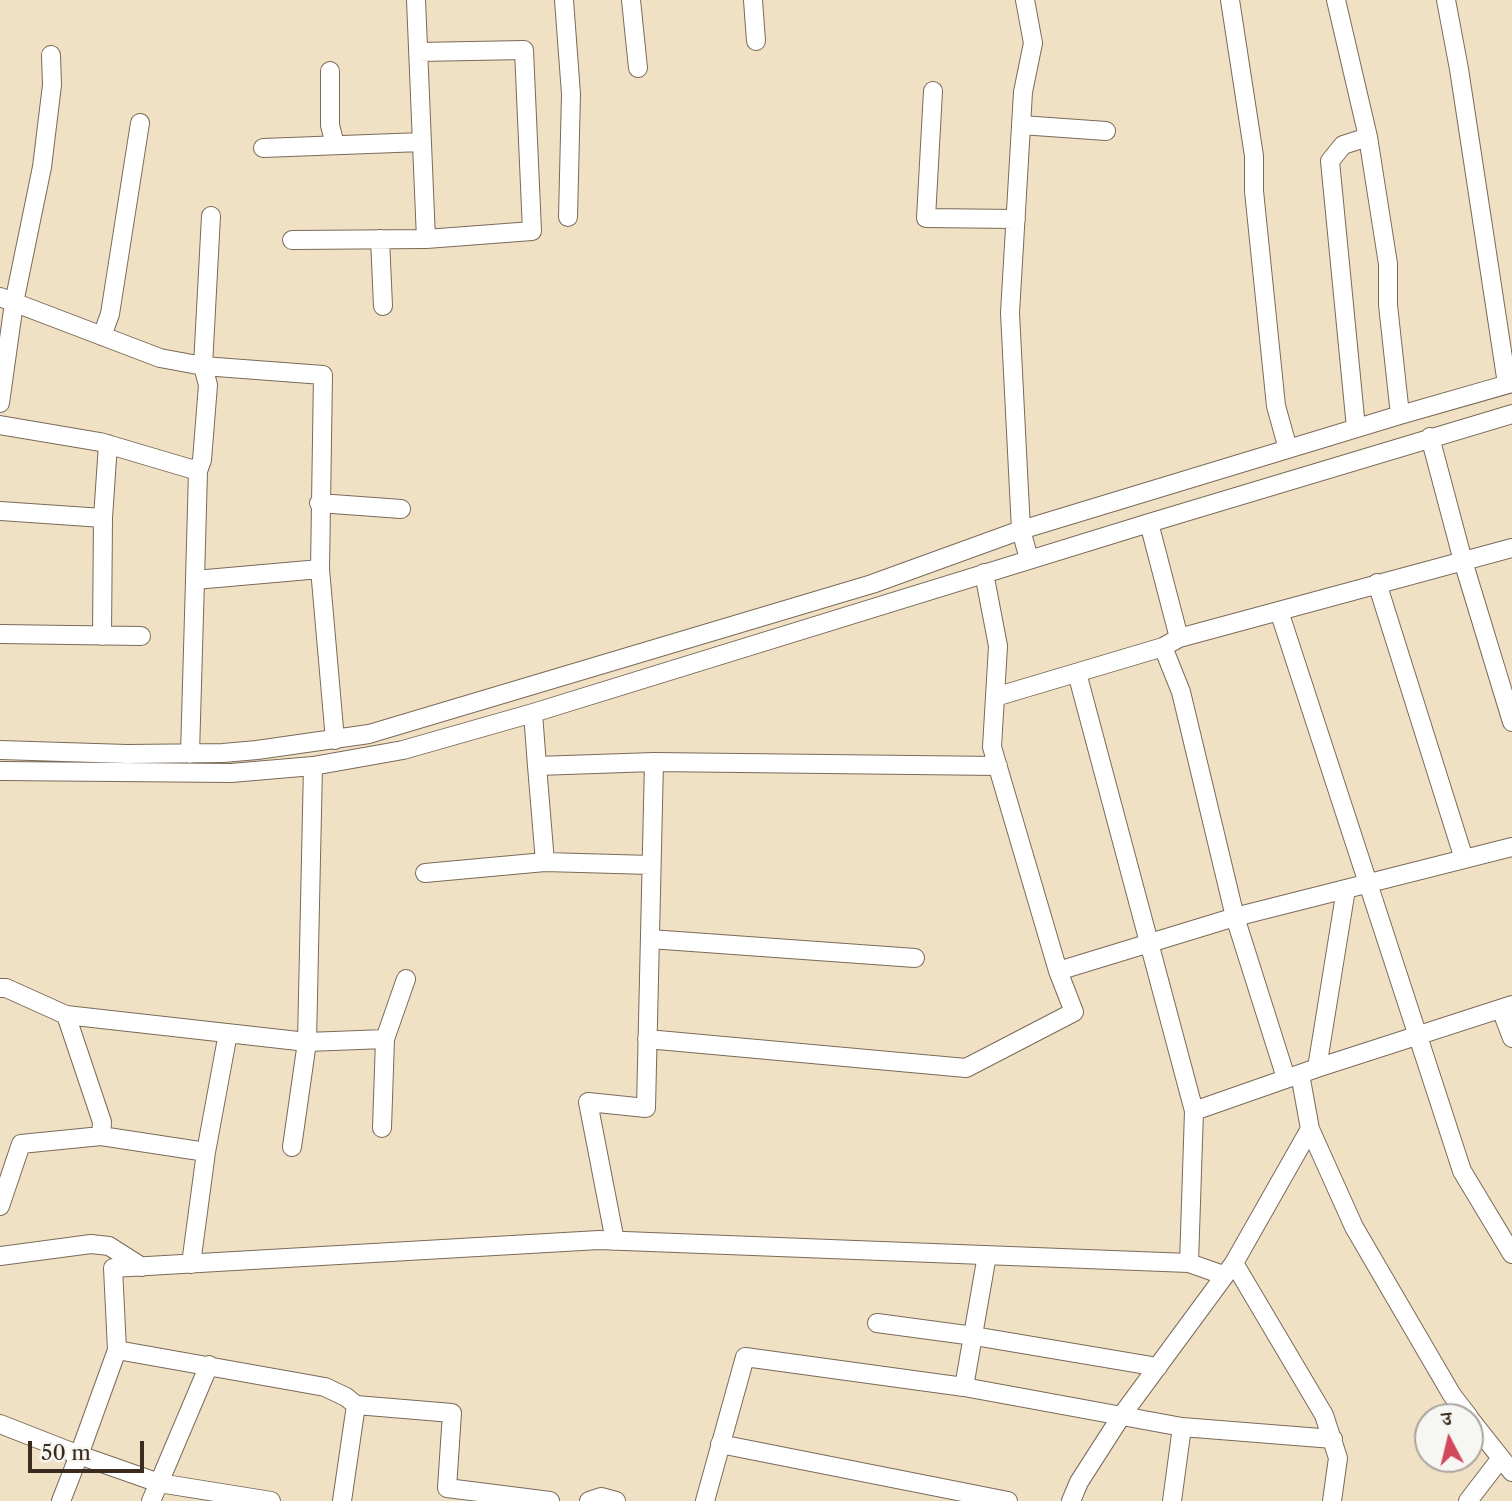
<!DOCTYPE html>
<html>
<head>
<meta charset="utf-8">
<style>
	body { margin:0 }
	#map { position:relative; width:1512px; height:1501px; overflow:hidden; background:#f0e1c5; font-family:"Libre Caslon Text","Noto Serif Devanagari",serif }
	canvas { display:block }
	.north { position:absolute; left:1414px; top:1403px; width:70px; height:70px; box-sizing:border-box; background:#f6f6f2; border:2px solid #aba49d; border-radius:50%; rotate:353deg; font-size:19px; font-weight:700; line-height:28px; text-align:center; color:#3b2a1e }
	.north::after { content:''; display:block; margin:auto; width:24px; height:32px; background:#d1495b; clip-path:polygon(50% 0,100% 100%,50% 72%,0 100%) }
	.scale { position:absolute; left:28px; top:1441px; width:116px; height:32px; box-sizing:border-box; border:4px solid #3b2a1e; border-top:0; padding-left:9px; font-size:21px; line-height:24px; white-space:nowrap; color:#3b2a1e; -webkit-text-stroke:5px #f6f6f2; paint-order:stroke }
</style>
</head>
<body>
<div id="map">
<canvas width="1512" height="1501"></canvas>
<div class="north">उ</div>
<div class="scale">50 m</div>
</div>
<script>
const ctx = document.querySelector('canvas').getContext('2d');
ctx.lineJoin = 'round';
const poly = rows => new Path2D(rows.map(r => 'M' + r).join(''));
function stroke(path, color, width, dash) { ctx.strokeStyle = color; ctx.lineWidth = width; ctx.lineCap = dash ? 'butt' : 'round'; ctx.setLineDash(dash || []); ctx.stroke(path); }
const minor = poly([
	[416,0,426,239],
	[564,0,571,94,568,217],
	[631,0,638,68],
	[753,0,756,41],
	[1025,0,1033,43,1023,92,1010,313,1021,530,1029,559],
	[1230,0,1254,156,1254,191,1276,406,1288,449],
	[1336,0,1368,137,1388,264,1388,305,1400,415],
	[1446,0,1459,69,1507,384],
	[330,71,330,125,335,145],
	[933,91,926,218,1016,219],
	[1021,125,1106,131],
	[263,148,422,142],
	[211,216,203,366,208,385,202,460,198,471,195,580,320,569],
	[380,239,383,306],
	[292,240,426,239,532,231,524,50,418,52],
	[0,297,160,358,203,366,323,375,320,569,335,740],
	[102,336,110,314,140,123],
	[0,403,14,303,42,167,52,85,51,55],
	[0,425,100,442,198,471],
	[1356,428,1330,161,1343,145,1368,137],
	[1430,437,1463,561,1512,722],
	[319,503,401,509],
	[0,511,103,518],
	[1149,523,1179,638,1163,647,1181,692,1235,917,1286,1078],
	[984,573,998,646,992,747,1058,971,1235,917,1512,847],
	[1377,583,1464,859],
	[1279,611,1462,1171,1512,1254],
	[0,634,141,636],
	[102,636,103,518,108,444],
	[1179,638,1512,548],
	[1077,673,1194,1111,1317,1068,1512,1005],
	[995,697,1163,647],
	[533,713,537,766,654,762,646,1108,588,1102,615,1241],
	[0,750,127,754,223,753,257,750,369,734,872,584,1021,530,1400,415,1512,383],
	[190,754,195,580],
	[654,762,998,766],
	[537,766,545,862],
	[0,771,231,773,313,766,403,750,533,713,1149,523,1512,414],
	[425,873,545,862,651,865],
	[650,939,915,958],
	[0,988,6,988,66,1015,307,1042,313,766],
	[1501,1009,1512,1038],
	[66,1015,102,1122,101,1136],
	[647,1039,966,1068,1074,1012,1058,971],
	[1317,1068,1346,889],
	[1194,1111,1189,1263,1223,1275],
	[382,1128,385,1039,406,979],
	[1310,1129,1354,1227,1452,1395,1469,1417],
	[292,1147,307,1042,385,1039],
	[0,1206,21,1144,101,1136,206,1152],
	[0,1256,91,1244,109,1246,142,1267],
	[1234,1263,1324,1415,1338,1458,1332,1501],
	[191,1264,206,1152,228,1033],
	[877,1323,974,1336,1158,1367],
	[117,1350,325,1387,346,1397,356,1405],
	[209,1365,159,1483,271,1501],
	[964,1387,987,1255],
	[1470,1419,1512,1472],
	[0,1424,79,1455,61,1501],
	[720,1444,1008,1501],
	[151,1501,159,1483,79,1455,117,1350,113,1268,599,1240,1189,1263],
	[342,1501,356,1405,452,1413,447,1488,550,1501],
	[589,1501,601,1497,616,1501],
	[705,1501,745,1357,964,1387,1182,1427,1333,1439],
	[1071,1501,1079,1482,1122,1415,1234,1263,1310,1129,1300,1074],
	[1172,1501,1182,1427],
	[1468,1501,1501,1458]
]);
stroke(minor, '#7a6a58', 20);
stroke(minor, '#fff', 18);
</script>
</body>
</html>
